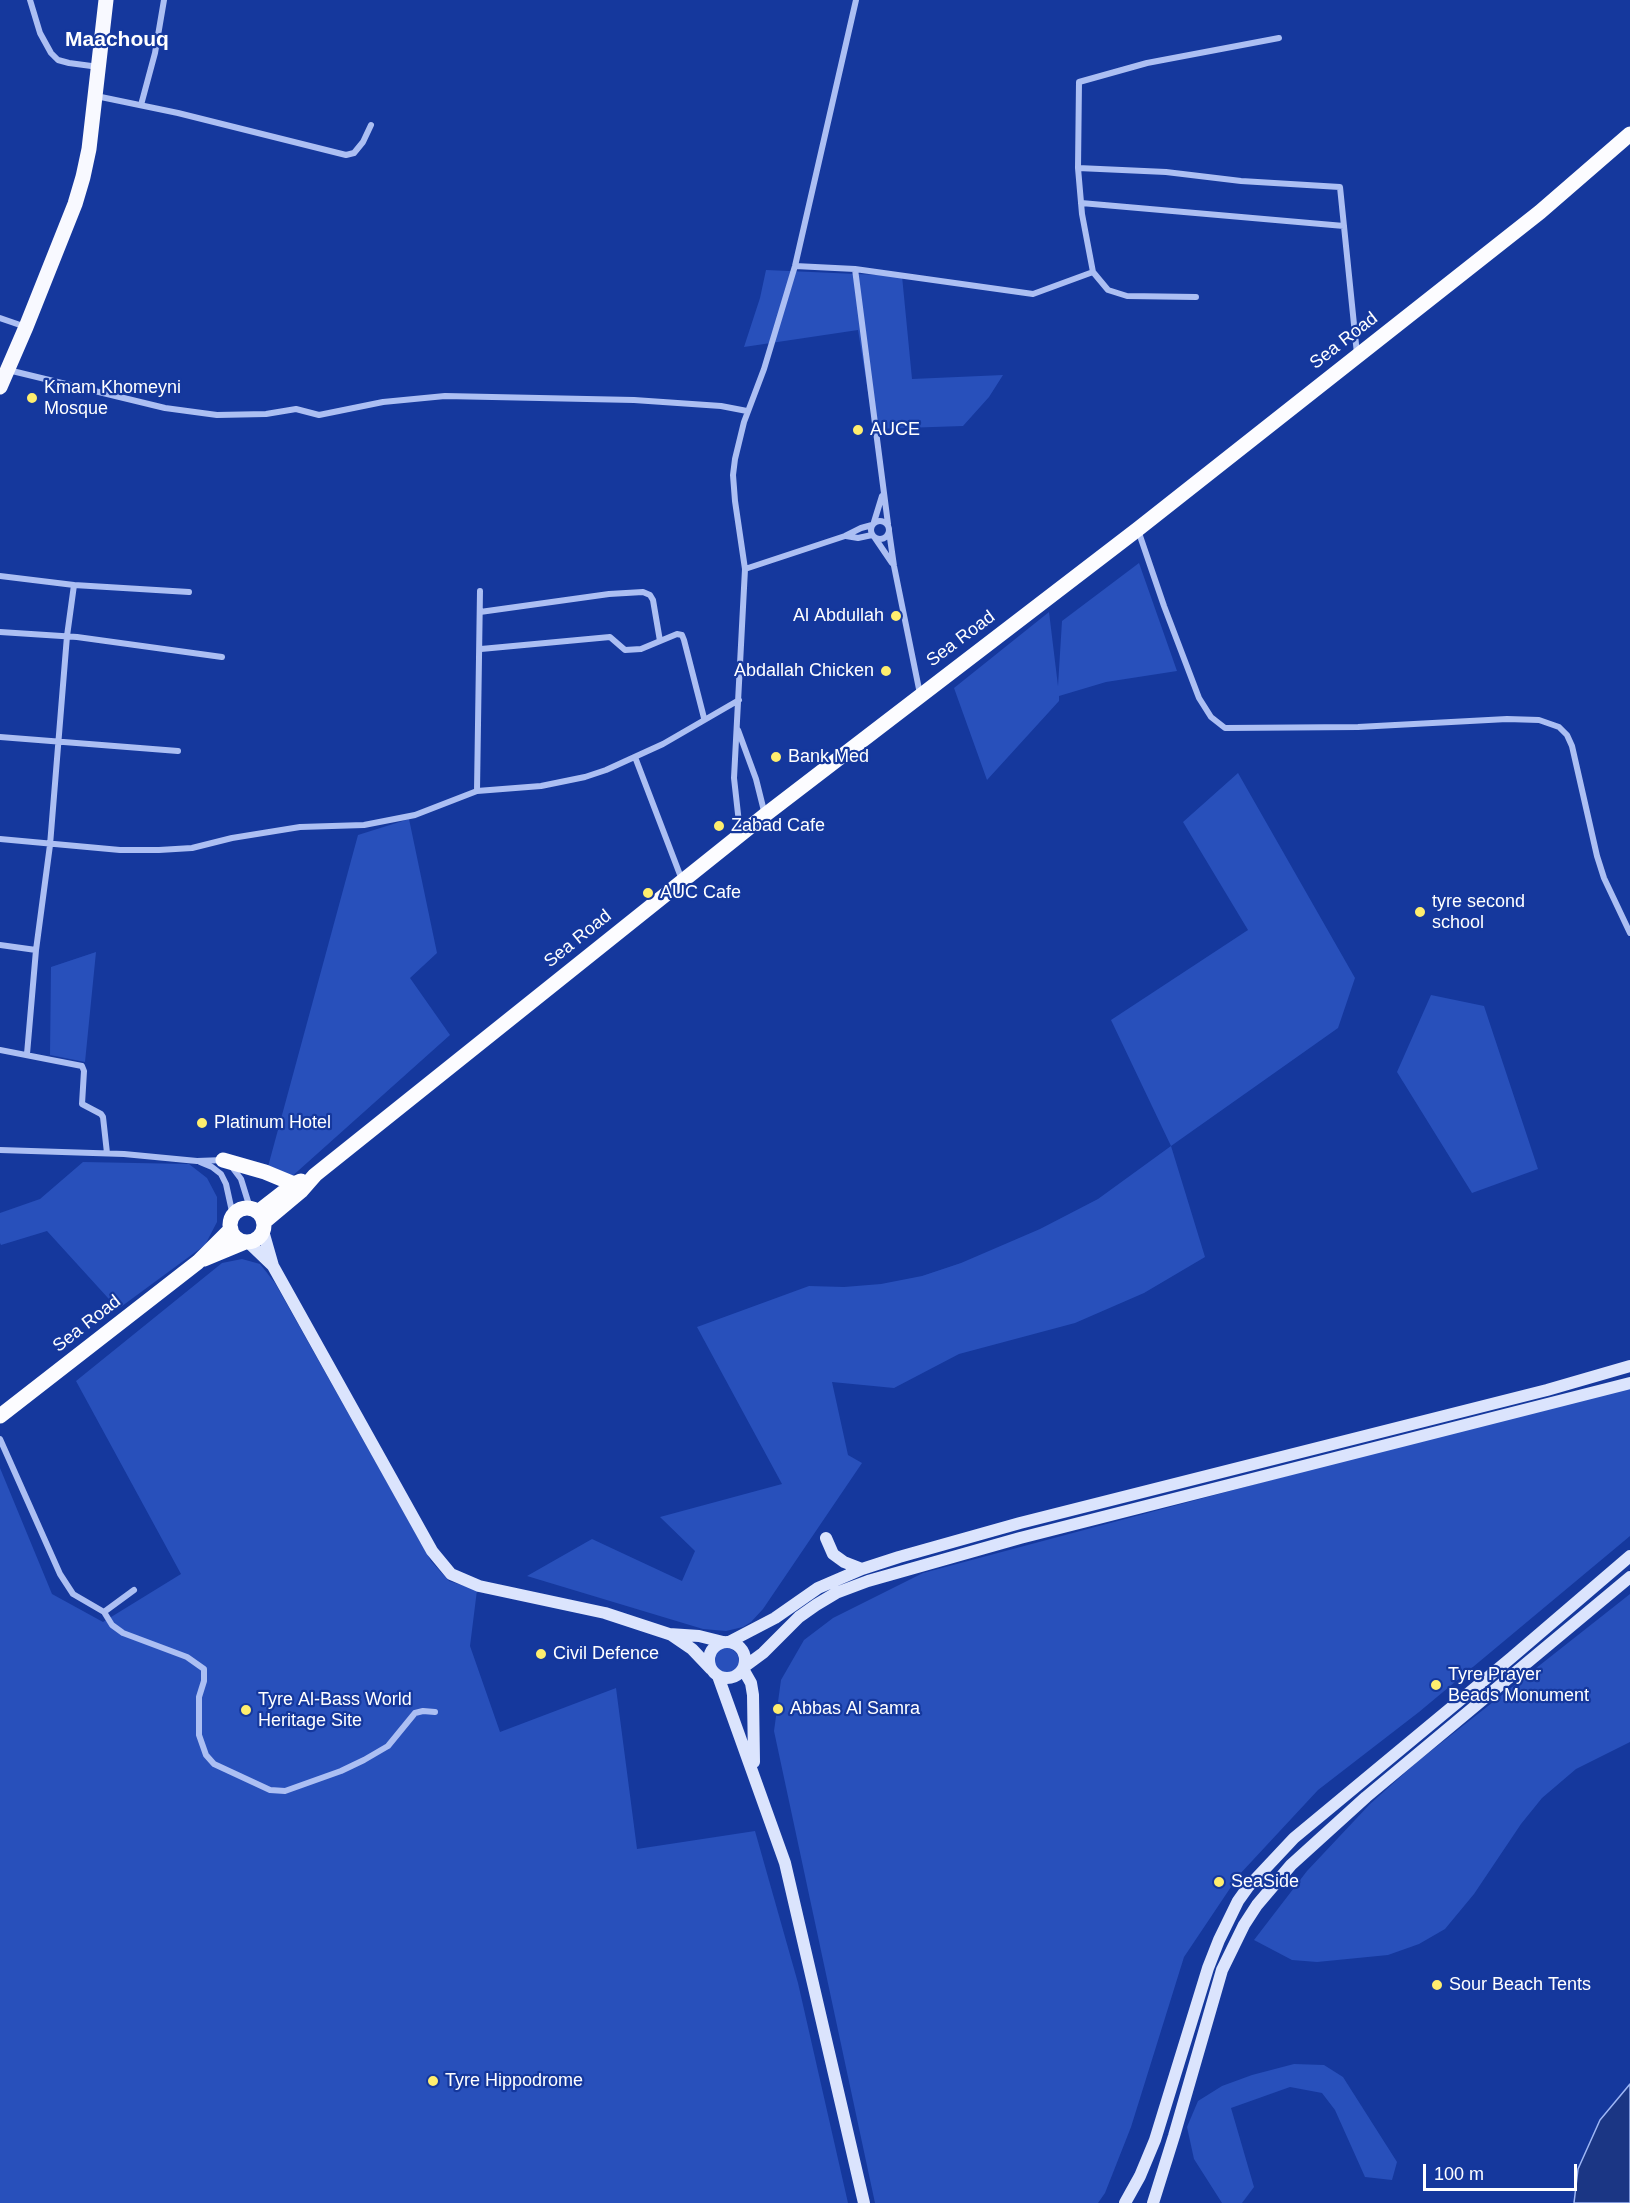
<!DOCTYPE html>
<html>
<head>
<meta charset="utf-8">
<style>
	body { margin:0 }
	#map { position:relative; width:1630px; height:2203px; overflow:hidden; background:#15389d; font-family:Arial,sans-serif }
	canvas { display:block }
	.scale { position:absolute; left:1423px; top:2164px; width:154px; height:27px; box-sizing:border-box; border:3px solid #fff; border-top:0; padding-left:8px; font-size:18px; line-height:21px; white-space:nowrap; color:#fff; -webkit-text-stroke:4px #15389d; paint-order:stroke }
</style>
</head>
<body>
<div id="map">
<canvas width="1630" height="2203"></canvas>
<div class="scale">100 m</div>
</div>
<script>
const ctx = document.querySelector('canvas').getContext('2d');
ctx.lineJoin = 'round';
function paint(path, color) { ctx.fillStyle = color; ctx.fill(path, 'evenodd'); }
const poly = rows => new Path2D(rows.map(r => 'M' + r).join(''));
function stroke(path, color, width, dash) { ctx.strokeStyle = color; ctx.lineWidth = width; ctx.lineCap = dash ? 'butt' : 'round'; ctx.setLineDash(dash || []); ctx.stroke(path); }
function write(font, color, halo, rows, align = 'center') {
  ctx.font = font + ' Arial,sans-serif'; ctx.lineWidth = 4.5; ctx.setLineDash([]); ctx.textBaseline = 'middle'; ctx.strokeStyle = halo; ctx.fillStyle = color; for (const [text, x, y, turn = 0] of rows) {
    ctx.save(); ctx.translate(x, y); ctx.rotate((+turn || 0) * Math.PI / 180); ctx.textAlign = isNaN(turn) ? turn : align; if (halo) ctx.strokeText(text, 0, 0); ctx.fillText(text, 0, 0); ctx.restore();
  }
}
const green = poly([
	[766,270,902,276,912,379,1003,375,989,397,963,426,874,429,858,330,744,347,760,298],
	[1139,563,1177,671,1106,682,1059,696,1059,701,987,780,954,688,1049,612,1058,686,1062,621],
	[1238,773,1355,978,1338,1028,1171,1146,1205,1257,1144,1293,1075,1323,959,1354,894,1388,832,1382,848,1455,862,1463,763,1609,751,1622,743,1627,726,1631,703,1629,527,1576,592,1539,682,1581,695,1551,660,1517,782,1484,697,1327,809,1286,844,1287,881,1284,922,1276,961,1263,1040,1229,1098,1199,1171,1146,1111,1020,1248,930,1183,822],
	[409,819,437,953,410,978,450,1035,289,1179,266,1174,358,835],
	[96,952,85,1062,50,1055,51,967],
	[1431,995,1484,1006,1538,1169,1472,1193,1397,1072],
	[83,1162,189,1164,207,1178,217,1197,217,1222,205,1245,118,1309,47,1231,1,1245,0,1243,0,1213,40,1199],
	[242,1259,260,1264,275,1283,431,1561,449,1581,477,1590,470,1646,500,1732,616,1688,637,1849,755,1831,798,1983,848,2203,0,2203,0,1468,52,1594,103,1622,181,1574,76,1381,222,1263],
	[1630,1387,1630,1536,1419,1712,1318,1790,1239,1875,1184,1957,1131,2127,1105,2193,1098,2203,875,2203,774,1731,781,1680,804,1640,833,1618,923,1573,1432,1437],
	[1630,1594,1630,1742,1576,1769,1542,1798,1521,1824,1474,1894,1445,1929,1419,1944,1388,1955,1317,1962,1292,1960,1254,1940,1307,1871,1370,1804,1417,1762],
	'713 1661a13 13 0 1 1 26 0a13 13 0 1 1-26 0Z',
	[1294,2064,1324,2065,1343,2077,1397,2162,1392,2180,1365,2177,1335,2110,1322,2093,1290,2087,1231,2108,1254,2187,1242,2203,1222,2203,1194,2159,1187,2127,1198,2101,1222,2086,1252,2075]
]);
const water = poly([
	[1630,2084,1630,2203,1574,2203,1578,2169,1600,2120,1630,2084]
]);
const minor = poly([
	[30,0,40,33,51,53,58,60,69,63,99,67],
	[96,96,178,113,346,155,354,153,363,142,371,125],
	[141,105,155,53,164,0],
	[1078,168,1166,172,1241,181,1340,187,1357,354],
	[1081,203,1344,226],
	[795,266,855,269,1033,294,1093,272],
	[855,269,888,524],
	[1196,297,1127,296,1108,290,1093,272,1082,214,1078,168,1079,82,1147,63,1279,38],
	[0,318,26,327],
	[8,370,165,408,217,415,266,414,296,409,319,415,383,402,445,396,634,400,721,406,747,411],
	'871 530a9 9 0 1 1 18 0a9 9 0 1 1-18 0Z',
	[874,522,882,496],
	[1138,530,1164,606,1199,698,1211,717,1225,728,1358,727,1507,719,1539,720,1559,727,1567,735,1572,746,1597,856,1604,878,1630,933],
	[889,531,894,566,920,694],
	[846,536,858,538,872,535],
	[875,538,892,563],
	[745,569,845,536,861,528,872,525],
	[0,576,74,585,67,636,50,845,36,950,27,1054],
	[74,585,189,592],
	[480,612,609,594,643,592,650,595,653,600,660,641],
	[0,632,77,637,222,657],
	[481,649,610,637,625,650,641,649,677,634,682,635,684,640,704,718],
	[738,730,756,779,765,815],
	[0,737,178,751],
	[635,757,682,880],
	[477,791,480,591],
	[740,832,734,778,745,569,735,501,733,475,735,459,744,422,764,369,795,266,856,0],
	[0,839,120,850,159,850,192,848,232,838,300,827,364,825,415,815,477,791,541,786,585,777,606,770,663,744,739,700],
	[0,945,36,950],
	[0,1050,82,1066,84,1071,82,1104,101,1114,103,1117,107,1153],
	[0,1150,124,1154,197,1161,224,1160],
	[200,1162,212,1167,221,1174,226,1184,233,1216],
	[232,1167,241,1179,250,1208],
	[0,1439,60,1574,73,1594,104,1612,112,1625,123,1633,187,1657,204,1669,204,1681,199,1697,199,1735,206,1755,214,1764,270,1790,285,1791,341,1771,364,1760,388,1746,415,1713,423,1711,435,1712],
	[104,1612,134,1590]
]);
const secondary = poly([
	[263,1231,273,1266,432,1551,451,1574,479,1586,605,1613,669,1634,699,1636,723,1642],
	[248,1242,273,1266],
	[826,1538,833,1554,844,1562,862,1569],
	[670,1634,692,1649,711,1669],
	'709 1660a18 18 0 1 1 36 0a18 18 0 1 1-36 0Z',
	[729,1642,775,1618,818,1588,862,1569,899,1557,1020,1523,1547,1390,1630,1366],
	[744,1667,763,1653,799,1617,816,1605,836,1593,868,1581,1020,1538,1630,1383],
	[743,1669,751,1683,753,1695,754,1762],
	[718,1676,785,1863,864,2203],
	[1125,2203,1140,2176,1155,2140,1208,1968,1219,1940,1238,1901,1248,1887,1294,1838,1511,1658,1630,1556],
	[1153,2203,1174,2136,1222,1970,1244,1925,1257,1905,1291,1865,1366,1797,1630,1577]
]);
const primary = poly([
	[0,387,26,327,75,204,83,177,89,149,106,0]
]);
const trunk = poly([
	[223,1160,265,1172,294,1184],
	'230 1225a17 17 0 1 1 34 0a17 17 0 1 1-34 0Z',
	[258,1212,294,1184,301,1181],
	[264,1222,301,1191,315,1175,765,815,1138,529,1540,212,1630,134],
	[204,1259,245,1242],
	[0,1416,198,1262,231,1229]
]);
const markers = [
	[32,398,6,"#ffee6e"],
	[858,430,6,"#ffee6e"],
	[896,616,6,"#ffee6e"],
	[886,671,6,"#ffee6e"],
	[776,757,6,"#ffee6e"],
	[719,826,6,"#ffee6e"],
	[648,893,6,"#ffee6e"],
	[1420,912,6,"#ffee6e"],
	[202,1123,6,"#ffee6e"],
	[541,1654,6,"#ffee6e"],
	[1436,1685,6,"#ffee6e"],
	[778,1709,6,"#ffee6e"],
	[246,1710,6,"#ffee6e"],
	[1219,1882,6,"#ffee6e"],
	[1437,1985,6,"#ffee6e"],
	[433,2081,6,"#ffee6e"]
];
const streetNames = [
	["Sea Road",1344,341,-38],
	["Sea Road",961,639,-37],
	["Sea Road",578,939,-39],
	["Sea Road",87,1324,-38]
];
const poiNames = [
	["Kmam Khomeyni",44,388],
	["Mosque",44,409],
	["AUCE",870,430],
	["Al Abdullah",884,616,"right"],
	["Abdallah Chicken",874,671,"right"],
	["Bank Med",788,757],
	["Zabad Cafe",731,826],
	["AUC Cafe",660,893],
	["tyre second",1432,902],
	["school",1432,923],
	["Platinum Hotel",214,1123],
	["Civil Defence",553,1654],
	["Tyre Prayer",1448,1675],
	["Beads Monument",1448,1696],
	["Tyre Al-Bass World",258,1700],
	["Heritage Site",258,1721],
	["Abbas Al Samra",790,1709],
	["SeaSide",1231,1882],
	["Sour Beach Tents",1449,1985],
	["Tyre Hippodrome",445,2081]
];
const quarterNames = [
	["Maachouq",117,40]
];
paint(green, '#2850bb');
paint(water, '#1b3684');
stroke(water, '#9eb7f6', 1.5);
stroke(minor, '#acbff3', 6);
stroke(secondary, '#dbe4fd', 12);
stroke(primary, '#f8f9ff', 15);
stroke(trunk, '#fcfcff', 15);
for (const [x, y, r, color] of markers) { const dot = new Path2D(); dot.arc(x, y, r, 0, 2 * Math.PI); ctx.fillStyle = color; ctx.fill(dot); stroke(dot, '#15389d', 2); }
write('18px', '#fff', '#15389d', streetNames);
write('18px', '#fff', '#15389d', poiNames, 'left');
write('bold 21px', '#fff', '#15389d', quarterNames);
</script>
</body>
</html>
